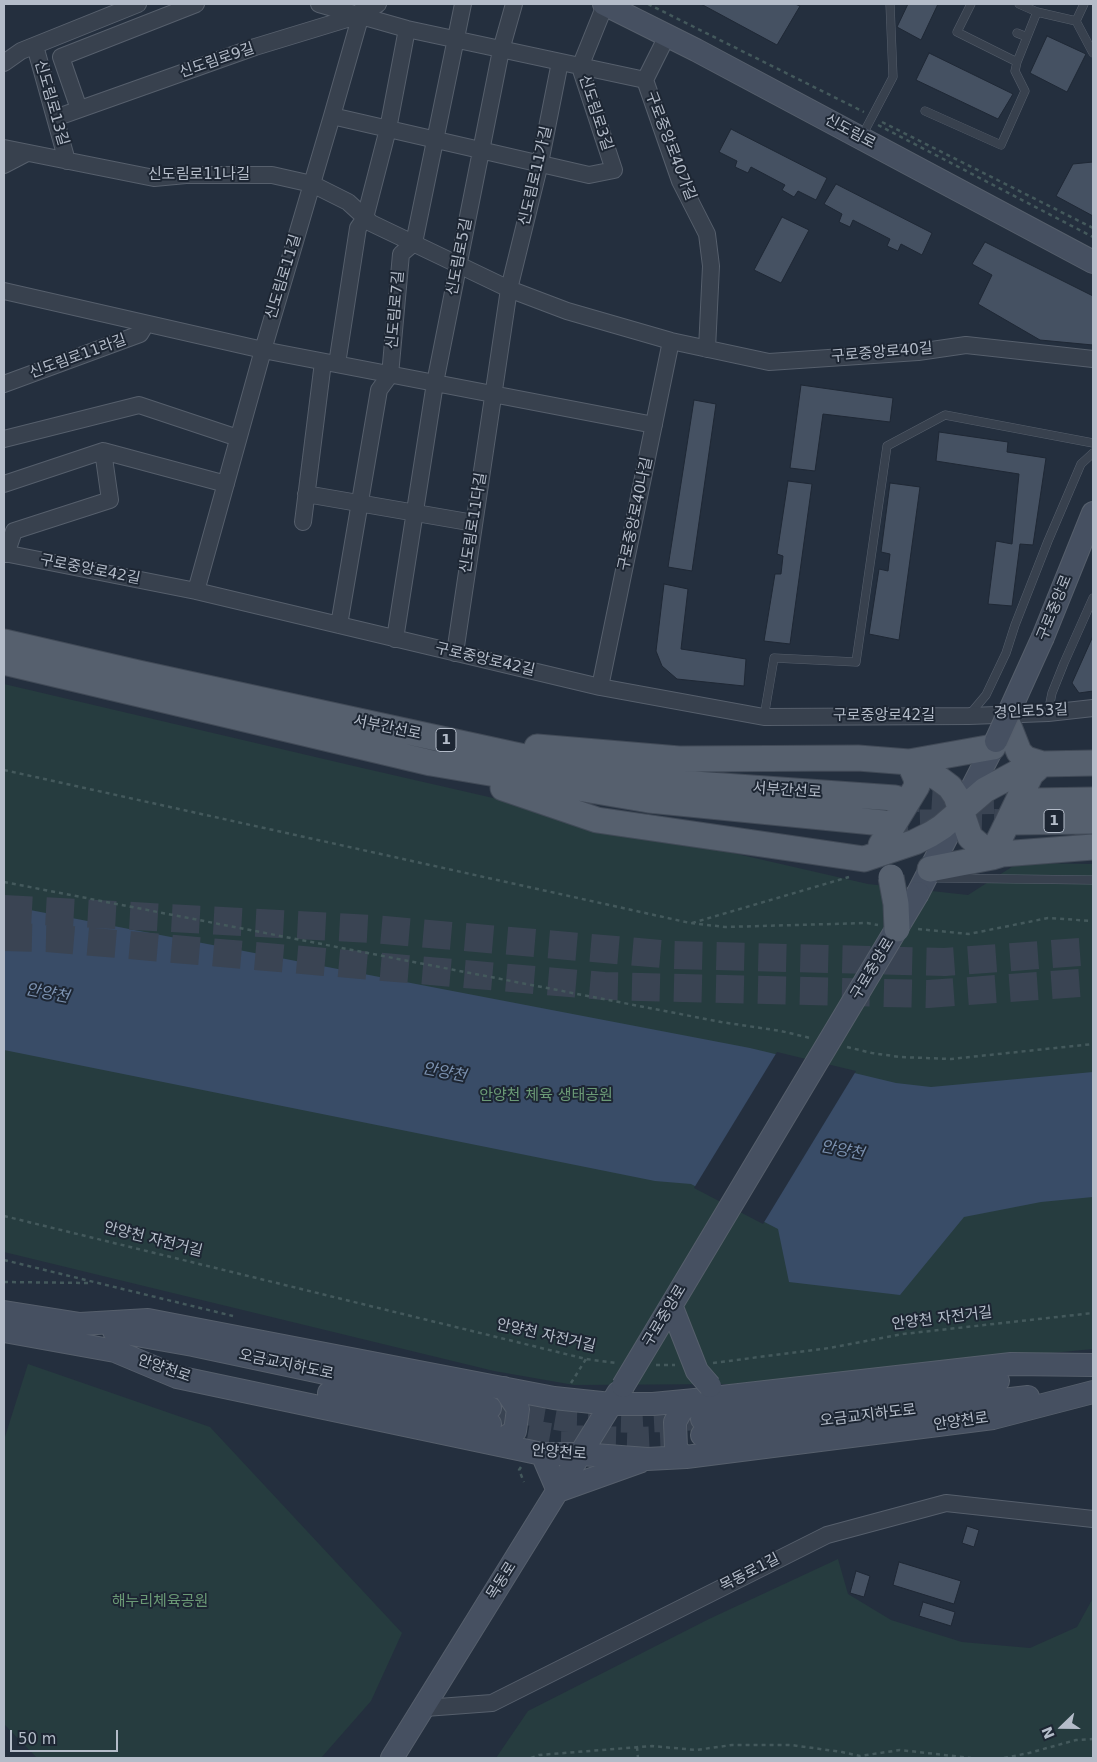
<!DOCTYPE html>
<html>
<head>
<meta charset="utf-8">
<style>
	body { margin:0 }
	#map { position:relative; width:1097px; height:1762px; overflow:hidden; background:#242f3e; font-family:"DejaVu Sans",sans-serif }
	canvas { display:block }
	.frame { position:absolute; inset:0; border:5px solid #b4bcc9; pointer-events:none }
	.north { position:absolute; left:1037px; top:1702px; width:50px; height:50px; -webkit-text-stroke:4px #1d2633; paint-order:stroke; rotate:248deg; font-size:14px; font-weight:700; line-height:20px; text-align:center; color:#b4bcc9 }
	.north::after { content:''; display:block; margin:auto; width:18px; height:22px; background:#b4bcc9; clip-path:polygon(50% 0,100% 100%,50% 72%,0 100%) }
	.scale { position:absolute; left:10px; top:1730px; width:108px; height:22px; box-sizing:border-box; border:2px solid #b4bcc9; border-top:0; padding-left:6px; font-size:15px; line-height:18px; white-space:nowrap; color:#b4bcc9; -webkit-text-stroke:4px #1d2633; paint-order:stroke }
</style>
</head>
<body>
<div id="map">
<canvas width="1097" height="1762"></canvas>
<div class="frame"></div>
<div class="north">N</div>
<div class="scale">50 m</div>
</div>
<script>
const ctx = document.querySelector('canvas').getContext('2d');
ctx.lineJoin = 'round';
function paint(path, color) { ctx.fillStyle = color; ctx.fill(path, 'evenodd'); }
const poly = rows => new Path2D(rows.map(r => 'M' + r).join(''));
function stroke(path, color, width, dash) { ctx.strokeStyle = color; ctx.lineWidth = width; ctx.lineCap = dash ? 'butt' : 'round'; ctx.setLineDash(dash || []); ctx.stroke(path); }
function write(font, color, halo, rows, align = 'center') {
  ctx.font = font + ' "DejaVu Sans","Noto Sans KR",sans-serif'; ctx.lineWidth = 4; ctx.setLineDash([]); ctx.textBaseline = 'middle'; ctx.strokeStyle = halo; ctx.fillStyle = color; for (const [text, x, y, turn = 0] of rows) {
    ctx.save(); ctx.translate(x, y); ctx.rotate((+turn || 0) * Math.PI / 180); ctx.textAlign = isNaN(turn) ? turn : align; if (halo) ctx.strokeText(text, 0, 0); ctx.fillText(text, 0, 0); ctx.restore();
  }
}
const green = poly([
	[4,684,358,767,868,884,968,895,1018,863,1093,864,1093,1349,732,1384,574,1385,494,1371,4,1252],
	[28,1364,210,1427,402,1633,371,1701,321,1758,37,1758,4,1724,4,1440],
	[838,1559,848,1594,891,1620,962,1642,1030,1648,1077,1627,1093,1598,1093,1758,496,1758,528,1711,709,1619]
]);
const water = poly([
	[4,905,750,1048,896,1083,931,1087,1093,1072,1093,1197,1041,1202,964,1217,900,1295,789,1282,778,1229,691,1184,655,1181,4,1050]
]);
const pier = poly([
	[777,1052,856,1071,763,1224,694,1188]
]);
const building = poly([
	[701,4,795,4,800,6,777,45,701,4],
	[908,4,938,4,921,40,897,27,908,4],
	[1047,36,1086,54,1067,92,1030,73,1047,36],
	[929,53,1013,94,998,119,916,80,929,53],
	[731,129,827,178,816,200,798,191,794,197,782,190,785,185,751,167,748,173,735,167,737,161,719,152,731,129],
	[1093,162,1093,216,1056,196,1073,164,1093,162],
	[836,184,932,233,922,255,901,244,898,251,887,246,890,239,853,220,850,227,839,222,842,214,824,204,836,184],
	[782,217,809,230,781,283,754,270,782,217],
	[985,242,1093,296,1093,345,1040,340,978,304,992,275,972,264,985,242],
	[801,385,893,398,890,422,823,414,815,471,790,468,801,385],
	[694,400,716,404,692,571,668,567,694,400],
	[939,432,1008,442,1007,452,1046,458,1033,545,1020,544,1012,606,988,604,996,541,1012,544,1019,474,936,461,939,432],
	[788,481,812,484,790,644,764,641,775,574,781,574,783,556,777,554,788,481],
	[890,483,920,487,899,640,869,634,879,569,888,571,890,554,881,552,890,483],
	[664,584,688,589,681,649,746,659,744,686,677,679,662,666,656,651,664,584],
	[1093,636,1093,691,1079,693,1072,683,1093,636],
	[967,1526,979,1530,974,1547,962,1543,967,1526],
	[899,1562,961,1581,954,1604,893,1585,899,1562],
	[856,1571,870,1576,864,1597,850,1593,856,1571],
	[923,1602,955,1612,951,1626,919,1616,923,1602]
]);
const secondaryTunnel = poly([
	[490,1408,561,1420,640,1422,702,1419],
	[496,1425,561,1436,639,1438,702,1435]
]);
const primaryTunnel = poly([
	[895,798,962,802,1032,801],
	[883,823,962,821,1014,822]
]);
const highwayTunnel = poly([
	[4,909,372,929,673,955,945,962,1093,951],
	[4,937,47,938,604,986,928,994,1093,982]
]);
const path = poly([
	[648,4,864,112],
	[882,122,1093,228],
	[878,125,1093,237],
	[4,770,690,923,725,927,867,923,878,925],
	[4,882,721,1022,781,1031,810,1038],
	[692,923,849,877],
	[918,929,969,934,1048,918,1093,921],
	[847,1047,872,1053,900,1057,951,1059,1093,1044],
	[4,1216,586,1359,616,1363],
	[4,1260,233,1316],
	[4,1282,88,1283],
	[713,1363,829,1348,903,1334,1093,1313],
	[656,1365,675,1365],
	[571,1383,586,1359],
	[521,1467,519,1470,524,1482],
	[637,1747,638,1758],
	[531,1758,539,1755,652,1746,696,1750,732,1745,791,1745,842,1752,860,1756,900,1750,971,1758],
	[1004,1758,1029,1753,1076,1740,1093,1739]
]);
const lane = poly([
	[971,4,957,32,1017,62],
	[1037,12,1076,21,1093,53],
	[1076,21,1084,4],
	[1017,33,1027,37],
	[925,111,1001,145,1025,91,1015,71,1017,62,1037,12,1019,4],
	[862,136,893,77,890,4],
	[1048,713,1052,693,1064,663,1093,598],
	[970,714,986,695,1006,653,1015,625,1048,541,1081,464,1093,453],
	[764,717,774,658,856,662,887,446,945,415,1093,443],
	[938,878,1093,880]
]);
const street = poly([
	[319,4,407,29,645,80],
	[667,36,645,80,680,181,707,234,711,266,707,349],
	[35,46,67,161],
	[4,63,21,51,138,4],
	[79,109,61,57,196,4],
	[332,116,589,175,614,170,580,67,605,5],
	[55,118,255,47,360,15,378,4],
	[4,148,154,178,186,175,272,175,312,184,348,202,371,223,509,289,567,311,671,341,769,362,918,352,966,345,1093,359],
	[4,165,27,153],
	[4,291,263,350,654,425],
	[337,364,358,228,365,218,388,129,407,29],
	[4,384,140,334,146,324],
	[4,439,139,405,238,438],
	[4,484,103,451,226,484],
	[306,494,474,523],
	[303,522,323,362],
	[4,553,196,591,600,687,764,717,969,716,1048,713,1093,708],
	[6,554,14,531,110,500,103,451],
	[196,591,263,350,332,116,364,4],
	[339,625,379,390,390,375,401,254,414,243,463,4],
	[395,639,435,383,501,50,514,4],
	[455,653,509,289,540,163,560,62],
	[600,687,671,341],
	[425,1708,492,1703,827,1535,946,1503,1093,1519]
]);
const secondary = poly([
	[604,4,696,50,1093,262],
	[1043,637,1093,513],
	[918,893,996,741],
	[4,1312,80,1324,148,1320,554,1398,611,1404,653,1404,695,1400,1011,1364,1093,1365],
	[4,1331,115,1351,177,1377,542,1454,581,1454,647,1459,686,1457,993,1418,1093,1392],
	[114,1331,193,1345,490,1408],
	[329,1393,490,1424],
	[702,1419,998,1381],
	[702,1435,1028,1397],
	[495,1444,515,1431,518,1409,504,1388],
	[542,1454,558,1491,639,1462],
	[686,1457,680,1453,676,1448,675,1422,681,1411,695,1400],
	[392,1758,618,1393]
]);
const primary = poly([
	[4,642,138,673,584,770,651,781,895,798],
	[4,662,431,763,649,800,883,823],
	[1006,719,1019,752,1026,759,1042,764],
	[537,747,679,759,858,758,909,762,993,747],
	[909,762,938,778,950,787,956,796,970,837,984,849,1002,854],
	[503,788,597,820,864,859,915,842,931,834,942,827,985,790,1020,771,1042,764,1093,763],
	[1032,801,1093,800],
	[1014,822,1093,821],
	[881,845,917,786,916,778,909,762],
	[1002,854,997,847,998,842,1031,774,1042,764],
	[930,869,992,857,1002,854,1093,847]
]);
const secondaryBridge = poly([
	[996,741,1043,637],
	[671,1305,697,1371,710,1386],
	[623,1386,918,893]
]);
const primaryBridge = poly([
	[891,877,896,904,897,929]
]);
const shields = [
	[446,740,20],
	[1054,821,20]
];
const shieldNames = [
	["1",446,740],
	["1",1054,821]
];
const streetNames = [
	["신도림로9길",217,61,-19],
	["신도림로13길",51,103,74],
	["신도림로3길",595,113,72],
	["신도림로",850,132,28],
	["구로중앙로40가길",670,146,69],
	["신도림로11나길",199,175],
	["신도림로11가길",536,176,-77],
	["신도림로5길",460,257,-79],
	["신도림로11길",284,277,-73],
	["신도림로7길",396,310,-85],
	["구로중앙로40길",882,353,-5],
	["신도림로11라길",78,357,-20],
	["구로중앙로40나길",636,514,-78],
	["신도림로11다길",474,523,-81],
	["구로중앙로42길",90,570,11],
	["구로중앙로",1055,608,-68],
	["구로중앙로42길",485,660,13],
	["경인로53길",1031,712,-3],
	["구로중앙로42길",884,716],
	["서부간선로",387,728,12],
	["서부간선로",787,791,4],
	["구로중앙로",873,969,-59],
	["안양천 자전거길",153,1240,14],
	["구로중앙로",665,1316,-59],
	["안양천 자전거길",942,1319,-7],
	["안양천 자전거길",546,1336,13],
	["오금교지하도로",286,1365,12],
	["안양천로",164,1369,19],
	["오금교지하도로",868,1416,-7],
	["안양천로",961,1422,-8],
	["안양천로",559,1453,4],
	["목동로1길",750,1573,-27],
	["목동로",502,1581,-58]
];
const parkNames = [
	["안양천 체육 생태공원",546,1096],
	["해누리체육공원",160,1602]
];
const waterNames = [
	["안양천",47,994,11],
	["안양천",444,1073,11],
	["안양천",842,1151,11]
];
paint(green, '#263c3f');
paint(water, '#394c67');
paint(pier, '#242f3e');
paint(building, '#455162');
stroke(building, '#1f2835', 1);
stroke(secondaryTunnel, '#3a4453', 22, [22, 11]);
stroke(primaryTunnel, '#3a4453', 25, [25, 12]);
stroke(highwayTunnel, '#3a4453', 28, [28, 14]);
stroke(lane, '#565f6c', 9);
stroke(street, '#565f6c', 18);
stroke(secondary, '#565f6c', 24);
stroke(primary, '#414a57', 27);
stroke(path, '#44595c', 2.5, [4, 4]);
stroke(lane, '#38414e', 8);
stroke(street, '#38414e', 16);
stroke(secondary, '#465061', 22);
stroke(primary, '#56606e', 25);
stroke(secondaryBridge, '#565f6c', 24, []);
stroke(primaryBridge, '#414a57', 27, []);
stroke(secondaryBridge, '#465061', 22);
stroke(primaryBridge, '#56606e', 25);
for (const [x, y, w] of shields) { const box = new Path2D(); box.roundRect(x - w / 2, y - 11.5, w, 23, 4); ctx.fillStyle = '#1d2633'; ctx.fill(box); stroke(box, '#b4bcc9', 1); }
write('bold 14px', '#b4bcc9', null, shieldNames);
write('15px', '#b4bcc9', '#1d2633', streetNames);
write('15px', '#6b9a76', '#1d2633', parkNames);
write('italic 16px', '#7c92b1', '#1d2633', waterNames);
</script>
</body>
</html>
